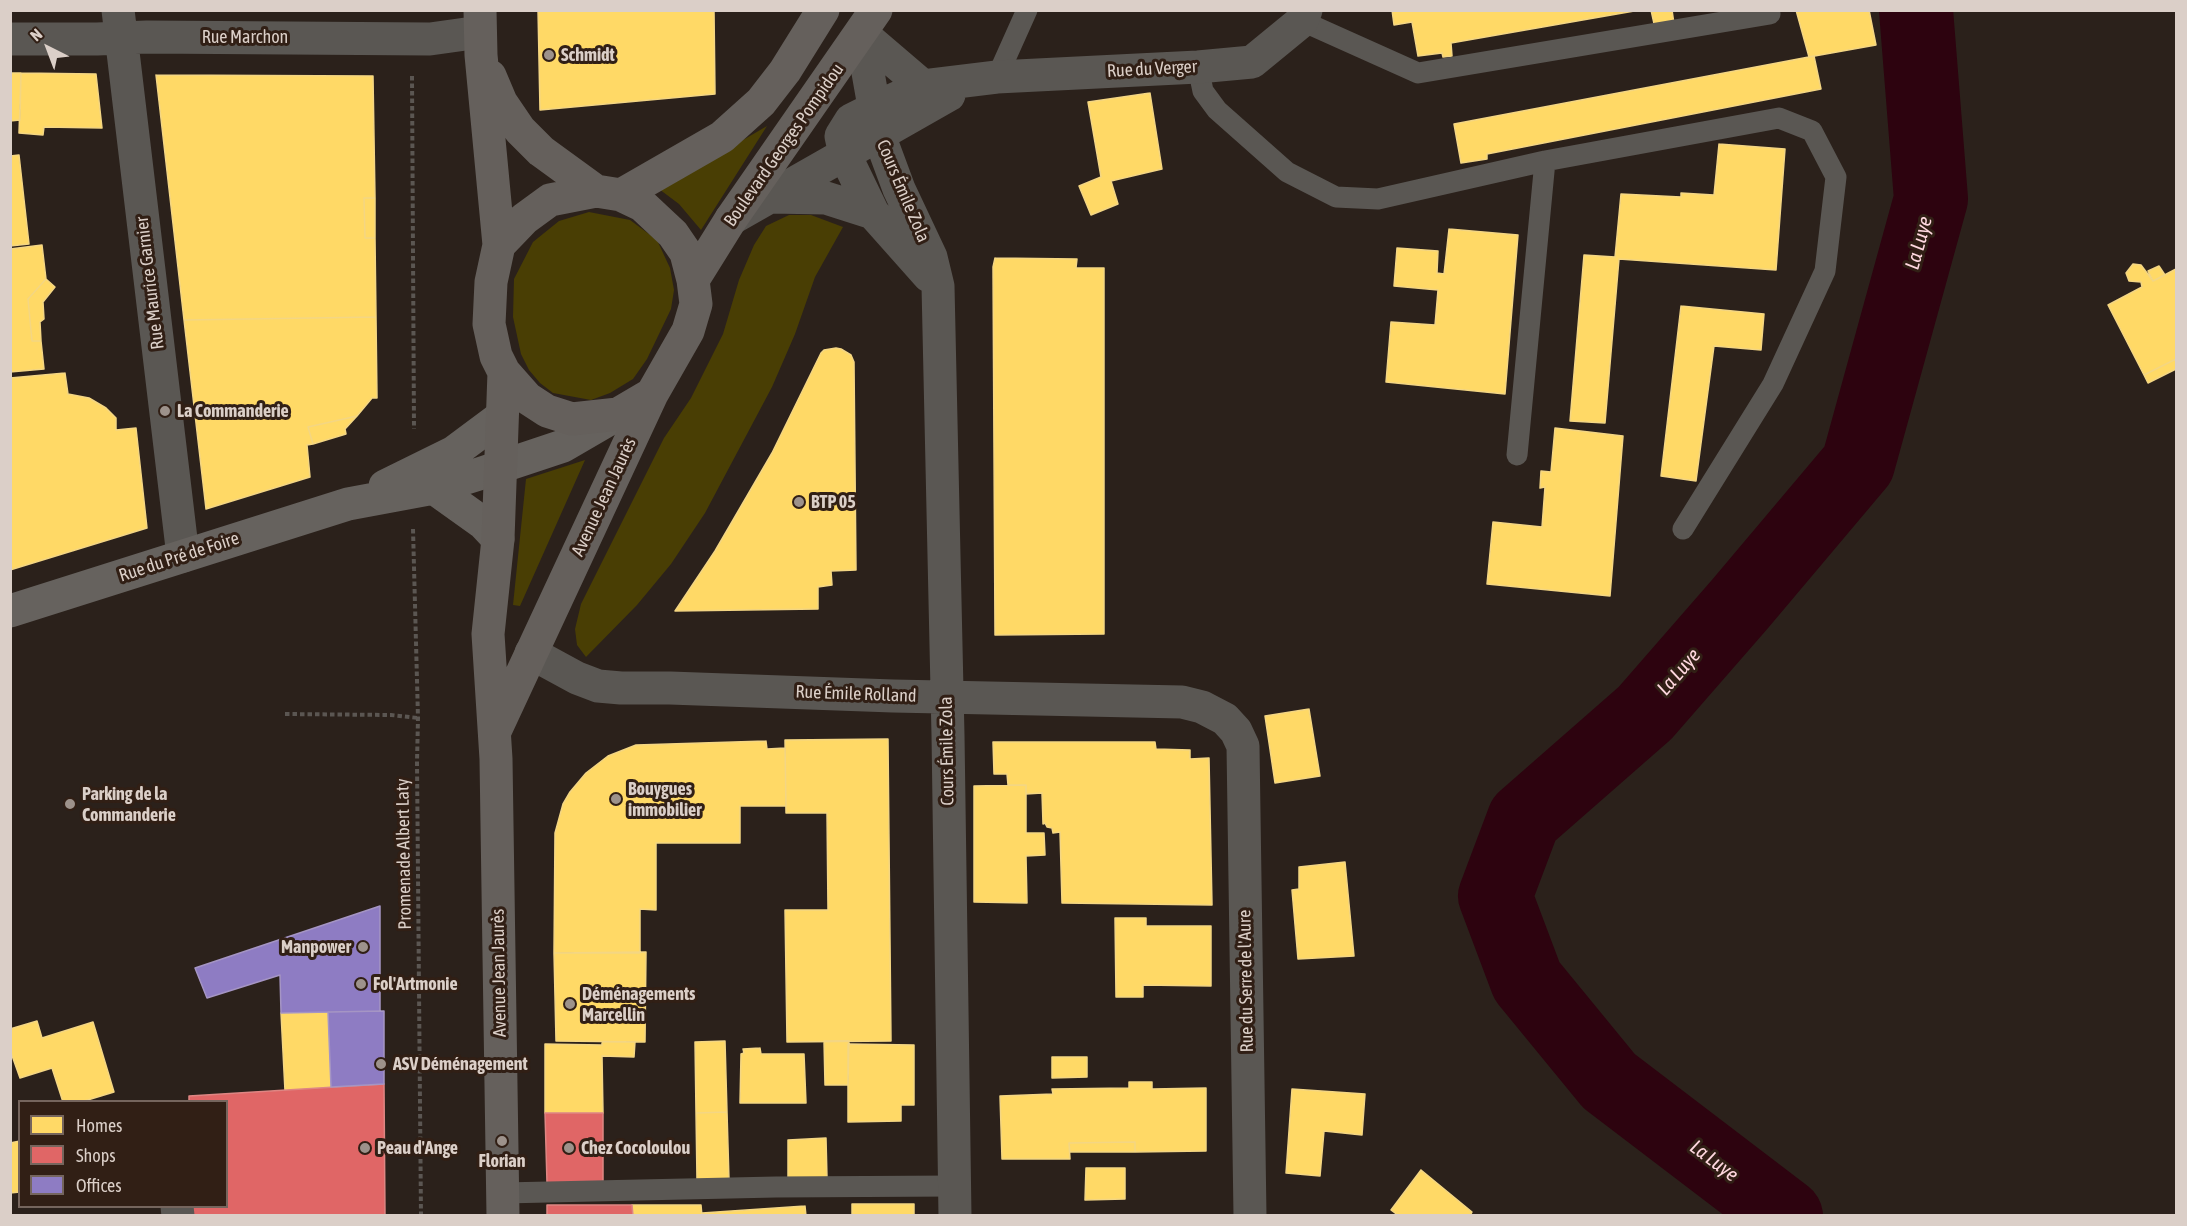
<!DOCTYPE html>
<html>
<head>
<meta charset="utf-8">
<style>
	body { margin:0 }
	#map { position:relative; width:2187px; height:1226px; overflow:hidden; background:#2b211b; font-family:"Asap Condensed",sans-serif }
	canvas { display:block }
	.frame { position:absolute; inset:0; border:12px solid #dbcfc8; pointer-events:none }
	.legend { position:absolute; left:18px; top:1100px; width:210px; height:108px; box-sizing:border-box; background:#311f15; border:2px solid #75655d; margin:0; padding:8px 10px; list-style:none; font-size:18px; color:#dbcfc8 }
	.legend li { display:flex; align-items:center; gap:12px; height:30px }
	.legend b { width:30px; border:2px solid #75655d }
	.north { position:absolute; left:18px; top:18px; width:60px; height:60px; -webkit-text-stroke:4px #311f15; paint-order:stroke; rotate:318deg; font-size:16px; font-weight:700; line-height:24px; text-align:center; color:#dbcfc8 }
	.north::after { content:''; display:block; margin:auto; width:21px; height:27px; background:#dbcfc8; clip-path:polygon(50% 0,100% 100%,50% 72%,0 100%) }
</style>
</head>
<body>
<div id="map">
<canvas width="2187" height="1226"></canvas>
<div class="frame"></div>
<ul class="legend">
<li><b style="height:16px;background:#ffd966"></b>Homes</li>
<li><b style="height:16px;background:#e06666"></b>Shops</li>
<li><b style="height:16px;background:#8e7cc3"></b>Offices</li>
</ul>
<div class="north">N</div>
</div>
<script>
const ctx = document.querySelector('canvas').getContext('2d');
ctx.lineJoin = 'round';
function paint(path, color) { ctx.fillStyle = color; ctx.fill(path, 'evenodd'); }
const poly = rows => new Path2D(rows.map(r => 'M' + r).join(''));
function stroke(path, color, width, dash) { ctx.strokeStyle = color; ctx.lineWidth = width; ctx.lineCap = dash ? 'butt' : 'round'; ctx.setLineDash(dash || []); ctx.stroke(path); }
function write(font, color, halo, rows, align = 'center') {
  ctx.font = font + ' "Asap Condensed",sans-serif'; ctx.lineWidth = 6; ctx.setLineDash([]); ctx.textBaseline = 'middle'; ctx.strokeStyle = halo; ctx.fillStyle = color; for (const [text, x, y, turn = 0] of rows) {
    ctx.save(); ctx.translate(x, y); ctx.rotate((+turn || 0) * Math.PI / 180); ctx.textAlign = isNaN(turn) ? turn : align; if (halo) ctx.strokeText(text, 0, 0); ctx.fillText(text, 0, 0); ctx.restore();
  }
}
const green = poly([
	[767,126,701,230,679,204,659,189],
	[589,212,630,220,657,240,670,268,674,290,671,309,647,359,633,379,610,393,591,400,553,393,540,383,529,370,521,354,513,317,514,279,533,242,559,221],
	[789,215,811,215,843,227,815,277,795,334,772,387,705,513,671,564,637,605,586,657,577,645,575,629,581,604,664,438,691,398,723,334,739,280,754,245,766,226],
	[585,460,520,606,513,605,526,479]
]);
const homes = poly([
	[538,10,714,10,715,94,540,110,538,10],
	[1392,10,1640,10,1451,43,1452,56,1443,57,1442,53,1418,56,1412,22,1394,25,1392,10],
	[1651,10,1672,10,1674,24,1655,28,1651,10],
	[1796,10,1869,10,1876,45,1809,57,1796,10],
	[1814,56,1821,89,1487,154,1487,159,1461,163,1454,124,1814,56],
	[10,73,21,73,20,120,10,121,10,73],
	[21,73,96,74,102,128,44,127,43,135,19,133,21,73],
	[156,75,373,76,375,198,364,198,365,238,375,238,376,317,184,320,156,75],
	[1150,93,1162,169,1111,181,1118,204,1091,215,1079,186,1101,177,1088,102,1150,93],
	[1719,144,1785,149,1776,270,1619,259,1605,423,1570,421,1584,255,1615,257,1621,194,1681,197,1681,193,1714,195,1719,144],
	[19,155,29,244,10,246,10,156,19,155],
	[364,198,375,198,375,238,365,238,364,198],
	[1449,229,1518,235,1505,394,1386,382,1391,322,1435,325,1438,290,1394,286,1397,248,1438,251,1437,273,1444,274,1449,229],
	[42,245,46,279,28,299,32,341,41,341,44,369,10,372,10,249,42,245],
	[995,258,1077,259,1076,268,1104,268,1104,634,995,635,993,267,995,258],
	[2133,264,2141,265,2153,281,2176,269,2176,359,2144,375,2108,305,2142,287,2141,282,2129,281,2126,273,2133,264],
	[2159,266,2165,275,2153,281,2148,271,2159,266],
	[46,279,55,287,43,302,44,319,40,322,41,341,32,341,28,299,46,279],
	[1681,306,1764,314,1761,350,1714,346,1696,481,1661,476,1681,306],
	[376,317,377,398,372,398,357,416,308,427,313,444,307,445,310,477,206,509,184,320,376,317],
	[836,348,841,349,851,355,854,362,856,570,831,571,832,585,818,587,818,609,675,611,715,551,772,453,821,353,824,350,836,348],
	[2176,359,2176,369,2148,383,2144,375,2176,359],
	[65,373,68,394,89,398,106,408,116,418,116,430,136,428,147,528,10,570,10,378,65,373],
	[357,416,345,429,346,434,313,444,308,427,357,416],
	[1555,428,1623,436,1610,596,1487,584,1493,522,1542,527,1545,487,1540,488,1541,471,1551,472,1555,428],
	[1309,709,1320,776,1275,783,1265,716,1309,709],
	[888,739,891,1041,787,1042,785,910,828,910,827,813,786,813,785,740,888,739],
	[766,741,767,749,785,748,786,806,740,806,740,843,656,843,656,910,640,909,640,953,554,953,555,833,563,804,570,792,586,773,608,756,636,745,766,741],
	[993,742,1155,742,1156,749,1190,750,1190,759,1209,758,1212,905,1062,903,1060,832,1053,833,1052,828,1047,827,1045,823,1043,824,1042,793,1026,794,1026,785,1008,785,1007,774,994,774,993,742],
	[1026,785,1026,833,1044,833,1045,855,1026,856,1027,903,974,902,974,786,1026,785],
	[1345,862,1354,956,1298,959,1292,890,1299,889,1299,867,1345,862],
	[1115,918,1146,918,1146,926,1211,926,1211,986,1143,985,1143,997,1116,997,1115,918],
	[646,952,645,1042,556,1041,554,953,646,952],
	[328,1012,331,1087,285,1091,281,1013,328,1012],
	[37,1021,42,1038,93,1022,114,1092,81,1102,63,1102,52,1068,20,1078,10,1050,10,1029,37,1021],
	[725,1041,727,1112,696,1113,695,1042,725,1041],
	[824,1041,849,1041,848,1085,825,1085,824,1041],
	[602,1042,635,1042,634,1057,602,1056,603,1113,545,1113,545,1044,602,1045,602,1042],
	[848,1044,914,1045,914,1105,901,1105,901,1121,848,1122,848,1044],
	[760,1048,761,1054,804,1054,806,1103,740,1103,741,1054,744,1053,743,1049,760,1048],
	[1052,1057,1087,1057,1087,1077,1052,1078,1052,1057],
	[1129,1082,1152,1082,1152,1089,1206,1088,1206,1151,1135,1152,1135,1142,1069,1143,1070,1159,1002,1159,1000,1096,1053,1094,1052,1089,1129,1088,1129,1082],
	[1292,1089,1365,1094,1362,1135,1324,1131,1320,1176,1286,1173,1292,1089],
	[727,1112,729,1180,697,1180,696,1113,727,1112],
	[826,1138,827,1178,788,1179,788,1140,826,1138],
	[20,1141,20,1192,10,1193,10,1143,20,1141],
	[1135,1142,1135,1152,1070,1152,1069,1143,1135,1142],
	[1086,1168,1125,1168,1125,1199,1085,1200,1086,1168],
	[1421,1170,1472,1212,1470,1216,1399,1216,1391,1210,1421,1170],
	[852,1204,914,1204,914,1216,852,1216,852,1204],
	[632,1205,701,1205,702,1216,633,1216,632,1205],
	[805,1206,806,1216,702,1216,702,1213,805,1206]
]);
const shops = poly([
	[384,1084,385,1216,193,1216,193,1206,226,1206,226,1102,189,1102,189,1096,384,1084],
	[545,1113,603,1113,603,1182,547,1183,545,1113],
	[547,1205,632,1205,633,1216,547,1216,547,1205]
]);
const offices = poly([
	[380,906,380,1011,281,1013,280,975,207,998,195,968,380,906],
	[384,1011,384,1084,331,1087,328,1012,384,1011]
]);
const river = poly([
	[1786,1216,1609,1081,1527,981,1495,896,1524,819,1645,713,1740,604,1858,464,1931,199,1916,10]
]);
const path = poly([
	[412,76,414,429],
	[413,529,418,718,417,762,421,1216],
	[285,714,391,715,418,718]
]);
const service = poly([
	[1302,21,1418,73,1770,14],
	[1198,67,1203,91,1217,110,1287,172,1336,197,1378,199,1545,161,1779,118,1812,131,1836,177,1825,271,1773,384,1683,529],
	[997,77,1027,10],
	[1517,455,1545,161],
	[503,1193,776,1187,955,1186]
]);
const minor = poly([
	[118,10,183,556],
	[861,33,879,135,899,189,931,257,938,286,948,735,955,1216],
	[861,33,923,86],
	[10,39,97,39,147,37,430,39,480,32],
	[771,197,826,198,873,213,929,276],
	[873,213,845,155,841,136,851,120,875,108,923,86,997,77,1198,67,1252,62,1302,21,1306,10],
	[731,219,949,95],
	[531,653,577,678,598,686,621,688,670,688,893,696,1182,702,1202,707,1225,719,1236,731,1243,746,1250,1216],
	[177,1206,178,1216]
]);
const secondary = poly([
	[385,486,454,452,501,417],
	[434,488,483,523,498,539],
	[10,611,348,504,434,488,482,473,563,446,618,414]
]);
const primary = poly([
	[480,10,481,55,499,245],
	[490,76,501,102,520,130,541,151,596,191],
	[596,191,621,195,642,205,673,234,686,253,693,280,696,304,688,331,652,394,618,414,572,419,547,411,527,398,504,372,496,356,489,324,491,282,499,245,524,219,550,200,596,191],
	[621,195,722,137,761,102,785,71,823,10],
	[693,280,731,219,876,10],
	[496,729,652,394],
	[503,1216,496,759,488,634,498,539,504,372]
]);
const markers = [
	[549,55,6,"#9d928b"],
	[165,411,6,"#9d928b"],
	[799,502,6,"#9d928b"],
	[616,799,6,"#9d928b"],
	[70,804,6,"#9d928b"],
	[363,947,6,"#9d928b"],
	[361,984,6,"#9d928b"],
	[570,1004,6,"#9d928b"],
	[381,1064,6,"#9d928b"],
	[502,1141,6,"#9d928b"],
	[365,1148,6,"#9d928b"],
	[569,1148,6,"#9d928b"]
];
const streetNames = [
	["Rue Marchon",245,37],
	["Rue du Verger",1152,69,-3],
	["Boulevard Georges Pompidou",784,145,-55],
	["Cours Émile Zola",903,191,67],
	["Rue Maurice Garnier",150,283,-97],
	["Avenue Jean Jaurès",604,497,-65],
	["Rue du Pré de Foire",179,557,-18],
	["Rue Émile Rolland",856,694,2],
	["Cours Émile Zola",947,751,-91],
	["Promenade Albert Laty",404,854,-91],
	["Avenue Jean Jaurès",499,973,-91],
	["Rue du Serre de l'Aure",1246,981,-91]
];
const poiNames = [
	["Schmidt",561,55],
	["La Commanderie",177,411],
	["BTP 05",811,502],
	["Bouygues",628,789],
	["immobilier",628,810],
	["Parking de la",82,794],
	["Commanderie",82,815],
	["Manpower",351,947,"right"],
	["Fol'Artmonie",373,984],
	["Déménagements",582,994],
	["Marcellin",582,1015],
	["ASV Déménagement",393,1064],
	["Peau d'Ange",377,1148],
	["Chez Cocoloulou",581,1148],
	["Florian",502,1161,"center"]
];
const waterNames = [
	["La Luye",1919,243,-75],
	["La Luye",1679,672,-49],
	["La Luye",1714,1161,37]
];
paint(green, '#493e04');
paint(homes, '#ffd966');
stroke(homes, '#f4d683', 1.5);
paint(shops, '#e06666');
stroke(shops, '#de8683', 1.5);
paint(offices, '#8e7cc3');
stroke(offices, '#a595c4', 1.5);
stroke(river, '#2d030f', 74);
stroke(path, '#5b5652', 4, [4.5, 3]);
stroke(service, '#5a5753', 21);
stroke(minor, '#5a5753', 33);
stroke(secondary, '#66625e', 33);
stroke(primary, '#65605c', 33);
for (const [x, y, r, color] of markers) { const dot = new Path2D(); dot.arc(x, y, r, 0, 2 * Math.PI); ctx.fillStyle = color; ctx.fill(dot); stroke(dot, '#311f15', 2); }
write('18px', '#dbcfc8', '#311f15', streetNames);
write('bold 18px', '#dbcfc8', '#311f15', poiNames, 'left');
write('italic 20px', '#ffd8df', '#311f15', waterNames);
</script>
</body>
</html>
